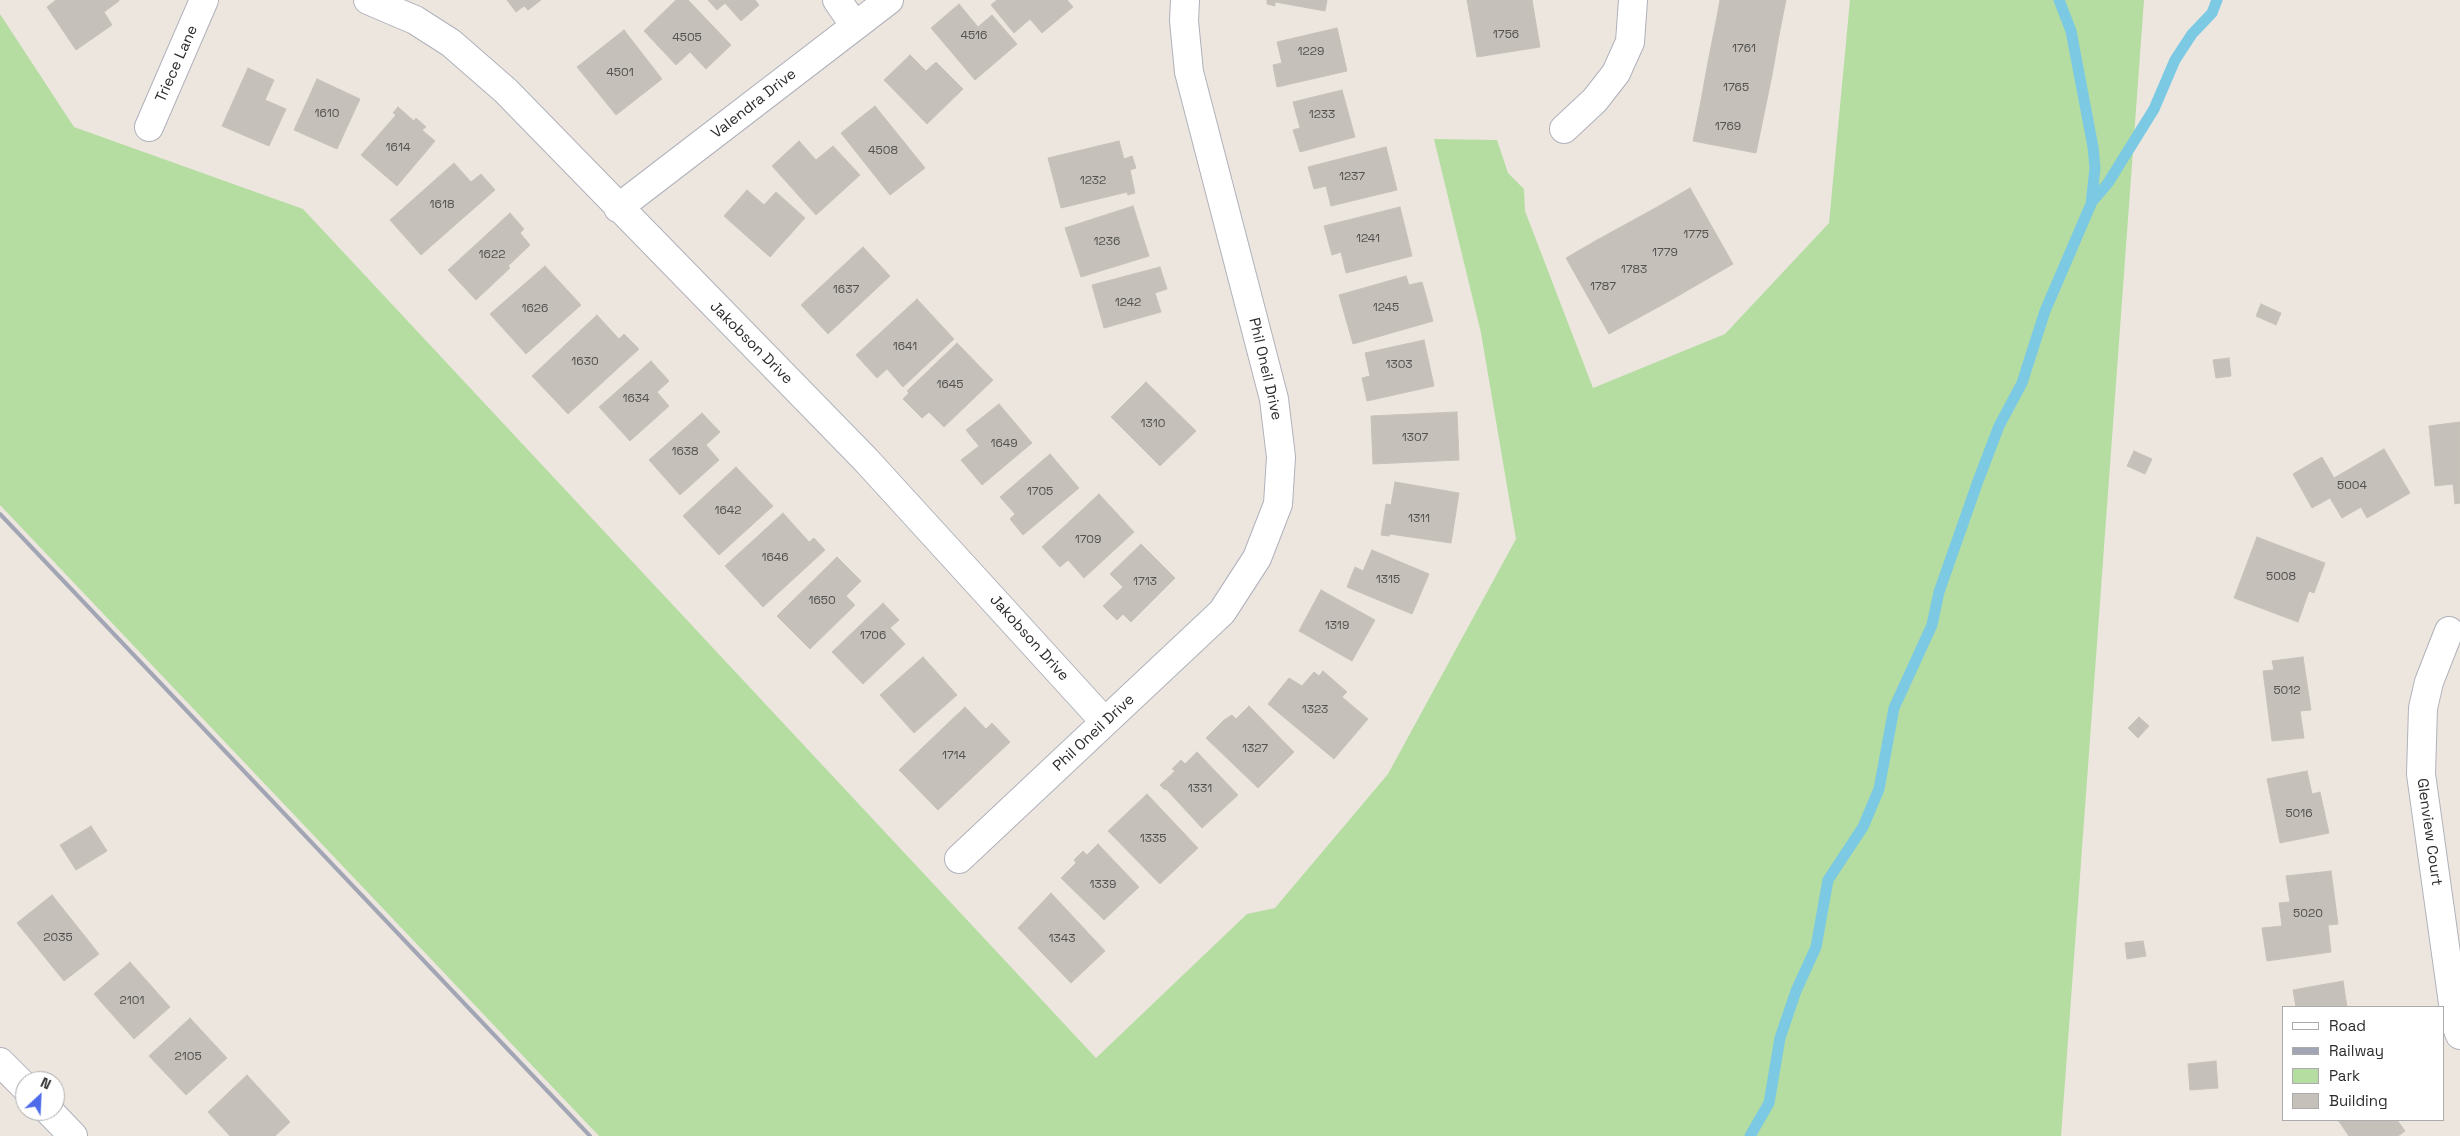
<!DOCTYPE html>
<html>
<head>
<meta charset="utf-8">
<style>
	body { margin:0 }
	#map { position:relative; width:2460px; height:1136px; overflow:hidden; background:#ece6df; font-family:"Space Grotesk",sans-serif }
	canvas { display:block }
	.legend { position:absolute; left:2282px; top:1006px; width:162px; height:115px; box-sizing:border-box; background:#fff; border:1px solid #ababab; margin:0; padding:6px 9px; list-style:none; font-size:15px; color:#2c2c2c }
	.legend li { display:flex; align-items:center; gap:10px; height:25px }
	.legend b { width:25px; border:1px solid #ababab }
	.north { position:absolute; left:15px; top:1071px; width:50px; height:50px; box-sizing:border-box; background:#fff; border:1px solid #ababab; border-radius:50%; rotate:25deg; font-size:14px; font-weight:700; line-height:20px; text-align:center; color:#2c2c2c }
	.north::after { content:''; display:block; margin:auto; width:18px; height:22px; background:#4e6bea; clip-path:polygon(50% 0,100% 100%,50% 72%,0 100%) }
</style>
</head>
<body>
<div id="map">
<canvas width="2460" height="1136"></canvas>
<ul class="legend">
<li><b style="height:6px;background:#fff"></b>Road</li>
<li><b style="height:6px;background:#a2a5b4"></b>Railway</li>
<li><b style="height:14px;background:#b5dda1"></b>Park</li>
<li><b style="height:14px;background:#c5c1ba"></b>Building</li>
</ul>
<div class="north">N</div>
</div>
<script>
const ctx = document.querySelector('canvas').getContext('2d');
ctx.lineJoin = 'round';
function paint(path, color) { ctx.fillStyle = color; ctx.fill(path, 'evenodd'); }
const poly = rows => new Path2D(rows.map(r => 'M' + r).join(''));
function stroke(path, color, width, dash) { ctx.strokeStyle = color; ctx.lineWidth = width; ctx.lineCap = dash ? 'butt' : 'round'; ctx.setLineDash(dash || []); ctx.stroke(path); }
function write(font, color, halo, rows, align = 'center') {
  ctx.font = font + ' "Space Grotesk",sans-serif'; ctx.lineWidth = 4; ctx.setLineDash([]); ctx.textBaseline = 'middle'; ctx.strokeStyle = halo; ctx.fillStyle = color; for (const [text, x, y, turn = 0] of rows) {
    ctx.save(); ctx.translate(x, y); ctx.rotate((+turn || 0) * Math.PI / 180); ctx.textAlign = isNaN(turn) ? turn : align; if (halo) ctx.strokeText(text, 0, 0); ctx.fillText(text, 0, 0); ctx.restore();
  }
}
const green = poly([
	[1850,0,2144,0,2061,1136,599,1136,0,505,0,14,74,127,303,209,1096,1058,1247,914,1275,908,1388,774,1516,539,1481,333,1434,139,1497,140,1508,173,1524,189,1525,211,1593,388,1725,334,1829,223]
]);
const stream = poly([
	[2091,203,2108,183,2154,109,2175,60,2192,34,2212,13,2217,0],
	[1750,1136,1769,1103,1780,1038,1796,991,1816,947,1828,880,1863,827,1879,789,1894,708,1932,625,1939,592,1978,481,1999,426,2022,383,2045,311,2091,204,2095,168,2093,147,2071,31,2059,0]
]);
const building = poly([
	[56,0,119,0,119,1,104,12,112,25,76,50,47,7,56,0],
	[507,0,541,0,528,10,524,6,516,12,507,0],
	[676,0,688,0,731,45,706,69,690,52,676,65,644,31,676,0],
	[708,0,755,0,759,5,741,21,725,3,717,10,708,0],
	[997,0,1067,0,1073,7,1042,33,1030,19,1014,33,991,5,997,0],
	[1267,0,1327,0,1325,11,1275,2,1275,6,1267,4,1267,0],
	[1467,0,1532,0,1534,12,1471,22,1467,0],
	[1720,0,1786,0,1779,35,1716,22,1720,0],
	[959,4,978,27,992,15,1017,44,975,80,931,28,959,4],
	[1534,12,1540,47,1477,57,1471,22,1534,12],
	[1716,22,1779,35,1772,75,1708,62,1716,22],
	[1337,28,1347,71,1277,87,1273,65,1282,63,1277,42,1337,28],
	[624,30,662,79,616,115,577,67,624,30],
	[910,55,926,71,936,62,963,89,927,124,884,80,910,55],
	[1708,62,1772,75,1764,114,1701,101,1708,62],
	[248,68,274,80,265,100,286,109,269,146,222,126,248,68],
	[317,79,360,99,337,149,294,130,317,79],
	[1342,90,1355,137,1300,152,1293,130,1300,128,1293,102,1342,90],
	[1701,101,1764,114,1756,153,1693,141,1701,101],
	[875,106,925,168,890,195,841,133,875,106],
	[398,107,414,121,416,118,426,127,422,130,435,141,397,186,361,155,396,115,393,113,398,107],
	[799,141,816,160,833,146,860,175,816,215,772,166,799,141],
	[1119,141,1124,159,1132,156,1136,168,1130,170,1135,193,1128,195,1127,192,1061,208,1048,158,1119,141],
	[1386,147,1397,190,1331,206,1326,186,1314,189,1308,167,1386,147],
	[454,163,471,182,481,174,495,190,421,255,390,220,454,163],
	[1690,188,1733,264,1702,282,1659,206,1690,188],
	[747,190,764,205,776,192,805,218,770,257,724,216,747,190],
	[1133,206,1149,256,1081,277,1065,228,1133,206],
	[1659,206,1702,282,1671,300,1628,223,1659,206],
	[1400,207,1412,256,1346,273,1341,252,1332,255,1324,226,1400,207],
	[510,213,524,229,520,233,530,245,508,266,510,268,476,300,448,270,510,213],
	[1628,223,1671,300,1640,317,1597,240,1628,223],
	[1597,240,1640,317,1609,334,1566,258,1597,240],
	[863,247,890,276,828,334,801,305,863,247],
	[545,266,581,305,526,354,490,314,545,266],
	[1160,267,1167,289,1155,293,1161,312,1104,328,1092,285,1160,267],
	[1406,276,1409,285,1422,282,1433,321,1353,344,1339,295,1406,276],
	[917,299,954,339,903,387,887,369,877,378,856,355,917,299],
	[2261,304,2281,313,2276,325,2256,316,2261,304],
	[597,315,619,339,624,334,639,349,568,414,532,376,597,315],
	[1424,340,1434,386,1367,401,1362,378,1370,376,1365,353,1424,340],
	[957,343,993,380,944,427,929,412,922,418,903,399,909,393,907,391,957,343],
	[2229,358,2231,376,2216,378,2213,360,2229,358],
	[651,361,669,381,657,392,669,406,630,441,599,407,651,361],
	[1146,382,1196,431,1160,466,1111,417,1146,382],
	[999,404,1032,443,982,485,961,460,979,446,966,430,999,404],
	[1457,412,1459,460,1373,464,1371,416,1457,412],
	[702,413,720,432,706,445,719,460,680,495,649,460,702,413],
	[2460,422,2460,503,2455,504,2453,484,2435,486,2429,426,2460,422],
	[2384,449,2410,493,2367,518,2361,507,2342,518,2330,498,2312,508,2293,474,2322,457,2334,478,2384,449],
	[2134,451,2152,459,2145,474,2127,466,2134,451],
	[1050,454,1079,488,1023,535,1010,519,1015,514,1000,497,1050,454],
	[736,467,773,506,719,555,683,516,736,467],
	[1395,482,1459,493,1451,543,1390,534,1389,536,1381,535,1386,504,1391,505,1395,482],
	[1099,494,1134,532,1084,578,1068,560,1060,567,1042,547,1099,494],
	[783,513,809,542,814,538,825,550,763,607,725,566,783,513],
	[2257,537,2325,563,2314,593,2309,591,2298,622,2234,598,2257,537],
	[1141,544,1175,578,1131,622,1123,614,1117,620,1103,606,1123,587,1110,574,1141,544],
	[1372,550,1429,574,1412,614,1347,587,1355,567,1363,571,1372,550],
	[837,557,861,581,846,596,855,605,810,649,777,616,837,557],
	[1321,590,1375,620,1352,661,1299,631,1321,590],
	[883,603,899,620,890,628,905,644,863,684,832,652,883,603],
	[923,657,957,695,914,733,880,695,923,657],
	[2303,657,2311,710,2300,711,2304,738,2272,741,2263,671,2274,670,2272,661,2303,657],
	[1323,671,1347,692,1342,697,1368,719,1334,759,1268,704,1289,678,1302,686,1314,672,1319,676,1323,671],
	[1249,706,1294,752,1258,788,1206,738,1224,720,1232,715,1236,719,1249,706],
	[965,707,986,729,992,723,1010,742,938,810,899,770,965,707],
	[2139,717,2149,726,2138,738,2128,728,2139,717],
	[1197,752,1238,795,1202,828,1166,789,1165,790,1160,785,1175,771,1172,769,1181,760,1185,764,1197,752],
	[2307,771,2312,794,2320,792,2329,833,2280,843,2267,779,2307,771],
	[1147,794,1198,848,1160,884,1108,831,1147,794],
	[91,826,107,851,76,870,60,845,91,826],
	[1098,844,1139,887,1104,920,1061,878,1076,863,1074,860,1083,851,1087,855,1098,844],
	[2331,871,2338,924,2328,925,2331,952,2267,961,2262,928,2282,926,2279,903,2290,902,2286,876,2331,871],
	[1051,893,1105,951,1071,983,1018,928,1051,893],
	[52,895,99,954,64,981,17,923,52,895],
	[2143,941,2146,956,2127,959,2125,943,2143,941],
	[130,962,170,1007,134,1039,94,994,130,962],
	[2343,981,2347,1007,2296,1007,2293,990,2343,981],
	[190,1018,227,1058,186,1095,149,1056,190,1018],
	[2216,1061,2218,1088,2190,1090,2188,1064,2216,1061],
	[247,1075,290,1122,275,1136,230,1136,208,1112,247,1075],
	[2338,1120,2397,1120,2405,1131,2398,1136,2349,1136,2338,1120]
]);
const street = poly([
	[368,0,415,20,451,43,506,91,866,460,1105,722],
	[837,0,855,26],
	[149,127,204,0],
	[1564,129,1595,100,1616,73,1630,42,1633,0],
	[618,208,889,0],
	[2449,631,2429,682,2423,708,2421,774,2456,1025,2460,1035],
	[959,859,1222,612,1257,558,1278,504,1281,457,1274,399,1189,72,1184,21,1185,0],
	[0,1062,25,1087],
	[49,1111,73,1136]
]);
const rail = poly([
	[0,514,590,1136]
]);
const numberNames = [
	["1756",1506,35],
	["4516",974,36],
	["4505",687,38],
	["1761",1744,49],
	["1229",1311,52],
	["4501",620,73],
	["1765",1736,88],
	["1610",327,114],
	["1233",1322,115],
	["1769",1728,127],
	["1614",398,148],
	["4508",883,151],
	["1237",1352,177],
	["1232",1093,181],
	["1618",442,205],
	["1775",1696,235],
	["1241",1368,239],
	["1236",1107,242],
	["1779",1665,253],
	["1622",492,255],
	["1783",1634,270],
	["1787",1603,287],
	["1637",846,290],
	["1242",1128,303],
	["1245",1386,308],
	["1626",535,309],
	["1641",905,347],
	["1630",585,362],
	["1303",1399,365],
	["1645",950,385],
	["1634",636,399],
	["1310",1153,424],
	["1307",1415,438],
	["1649",1004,444],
	["1638",685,452],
	["5004",2352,486],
	["1705",1040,492],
	["1642",728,511],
	["1311",1419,519],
	["1709",1088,540],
	["1646",775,558],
	["5008",2281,577],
	["1315",1388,580],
	["1713",1145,582],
	["1650",822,601],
	["1319",1337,626],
	["1706",873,636],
	["5012",2287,691],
	["1323",1315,710],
	["1327",1255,749],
	["1714",954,756],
	["1331",1200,789],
	["5016",2299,814],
	["1335",1153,839],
	["1339",1103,885],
	["5020",2308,914],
	["2035",58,938],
	["1343",1062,939],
	["2101",132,1001],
	["2105",188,1057]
];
const streetNames = [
	["Triece Lane",177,64,-66],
	["Valendra Drive",754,104,-38],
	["Jakobson Drive",751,343,45],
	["Phil Oneil Drive",1265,369,77],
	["Jakobson Drive",1029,638,48],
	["Phil Oneil Drive",1094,733,-43],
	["Glenview Court",2429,832,82]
];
paint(green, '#b5dda1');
stroke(stream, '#7cc9e4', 11);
paint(building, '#c5c1ba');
stroke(building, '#c7c2b9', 1);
stroke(street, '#b0b1bb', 30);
stroke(street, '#fff', 28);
stroke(rail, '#a2a5b4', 4);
write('12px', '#525150', null, numberNames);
write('15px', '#2c2c2c', '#fff', streetNames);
</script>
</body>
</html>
